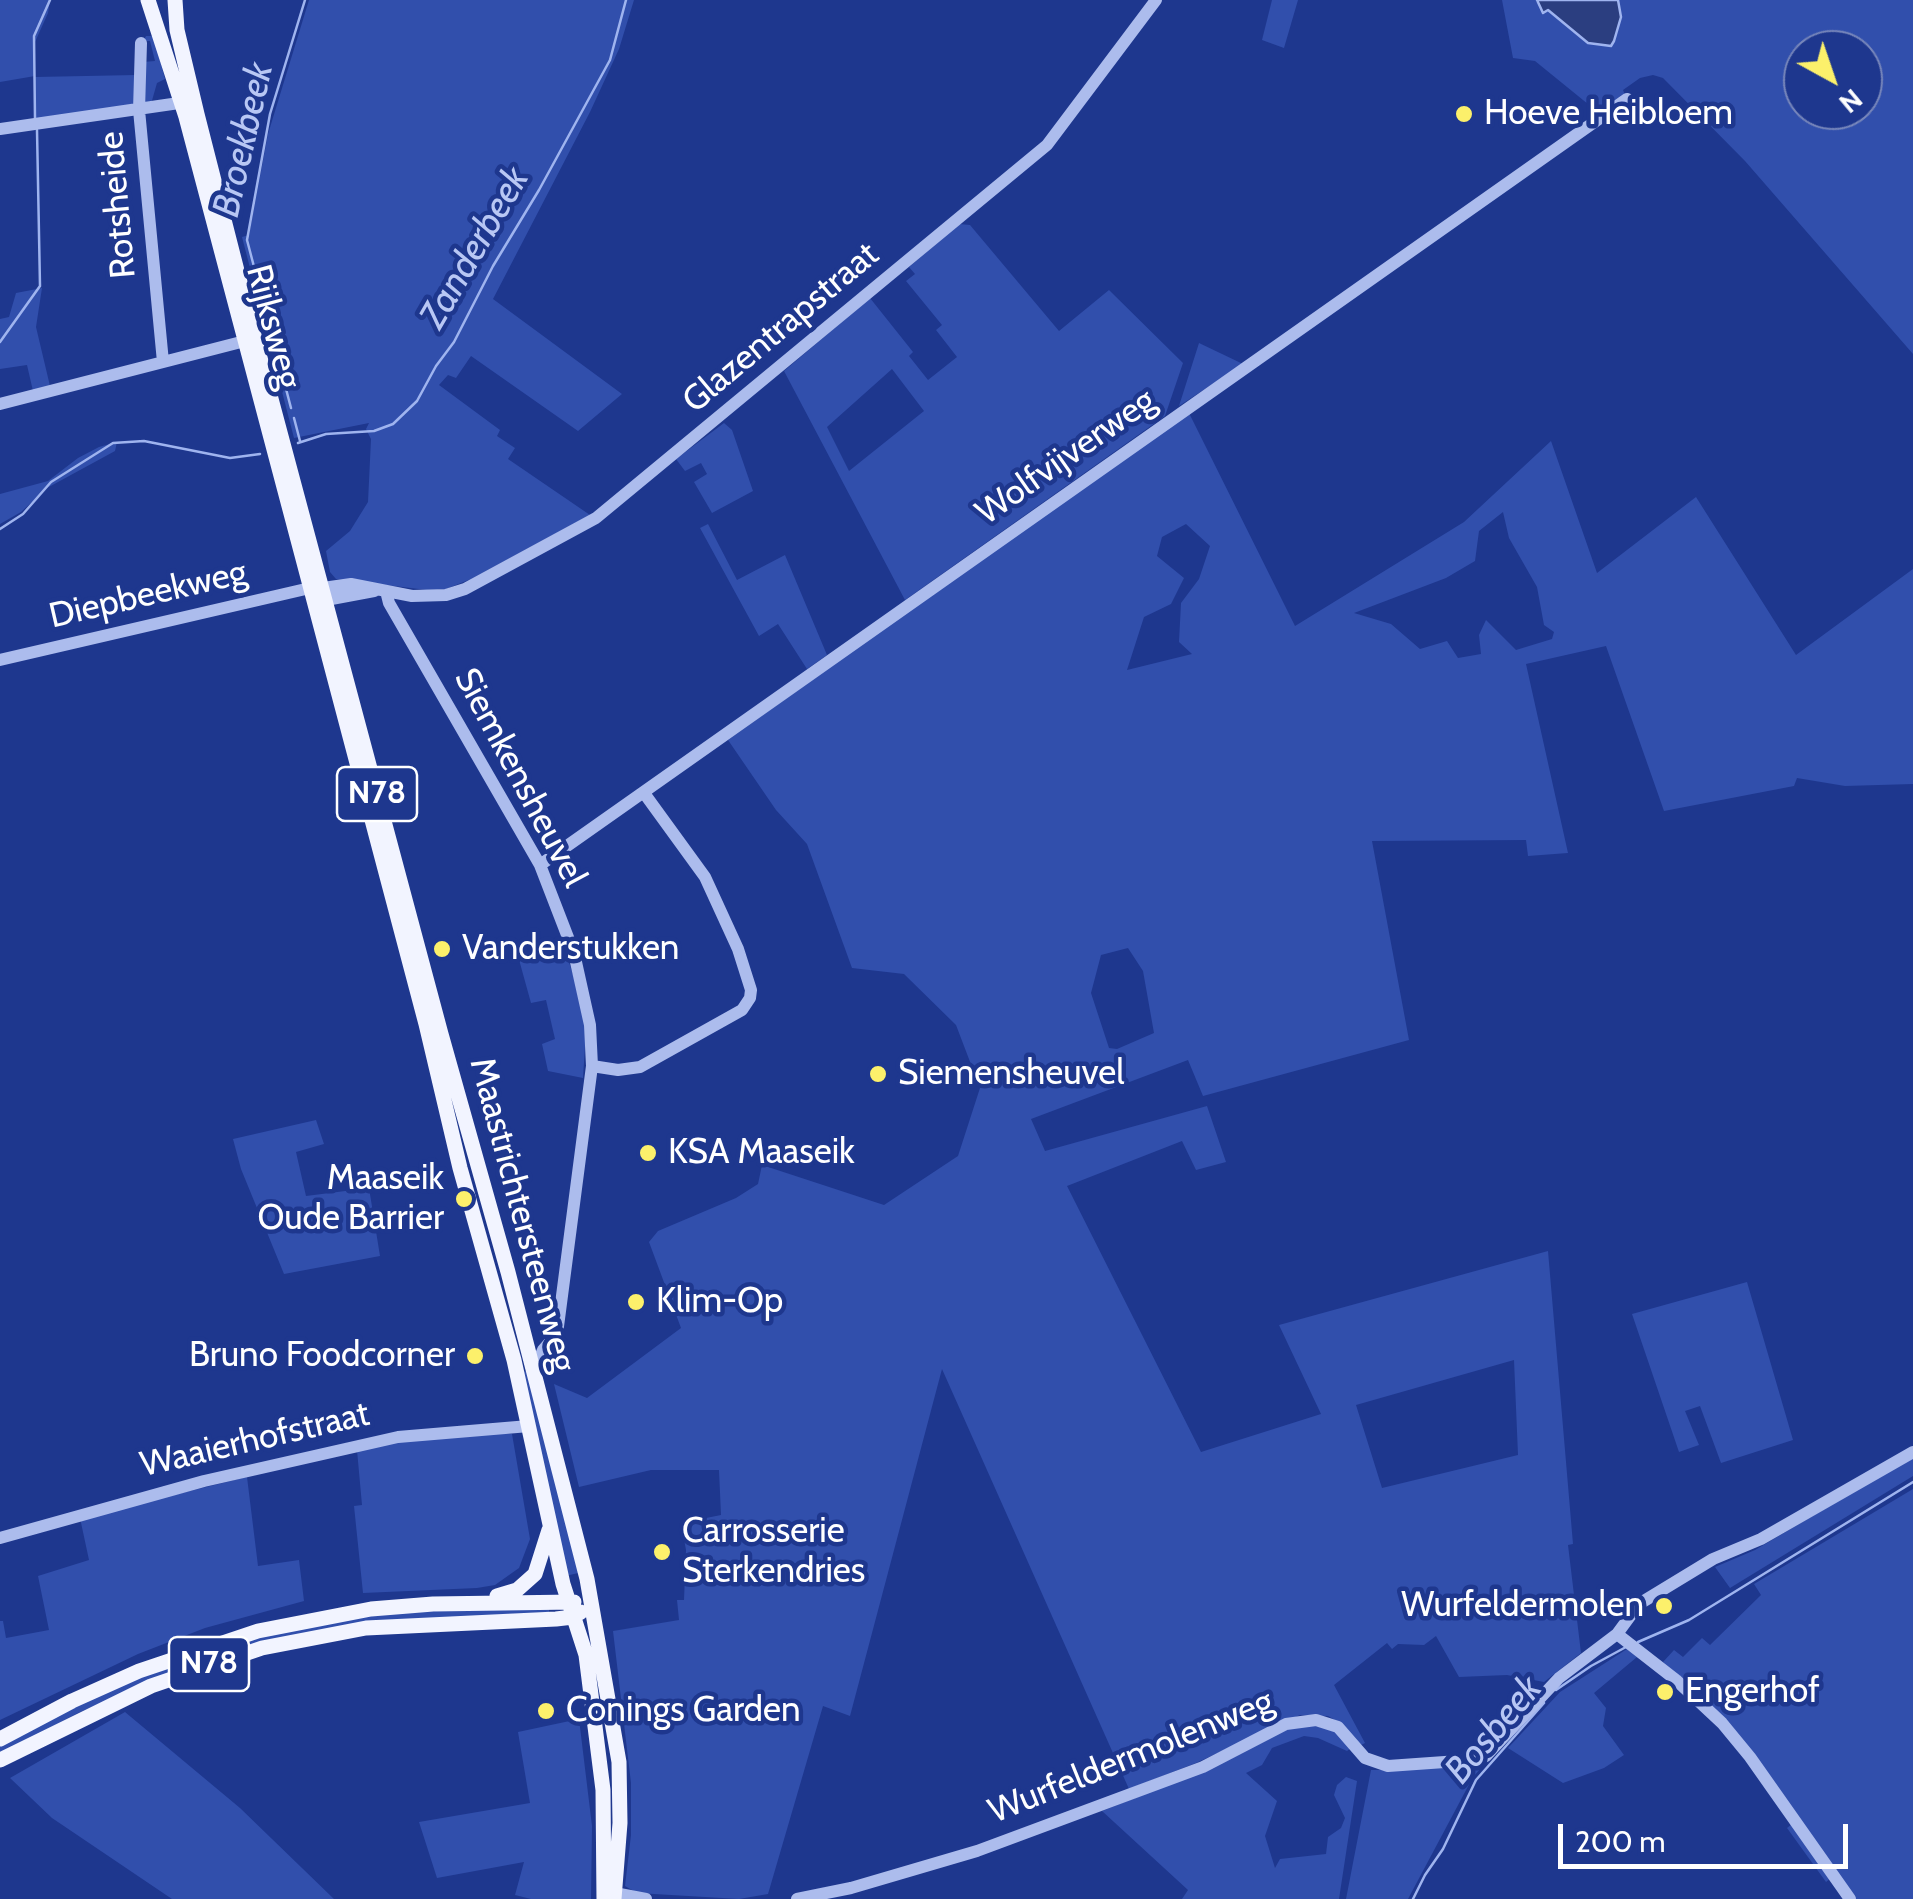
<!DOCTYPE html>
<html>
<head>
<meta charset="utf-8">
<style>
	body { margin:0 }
	#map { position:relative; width:1913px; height:1899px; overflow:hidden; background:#1e378e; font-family:Cabin,sans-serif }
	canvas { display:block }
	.north { position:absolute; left:1783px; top:30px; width:100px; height:100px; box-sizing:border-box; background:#1e378e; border:2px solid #7887bb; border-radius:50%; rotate:140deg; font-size:28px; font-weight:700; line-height:40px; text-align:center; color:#fff }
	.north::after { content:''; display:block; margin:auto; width:35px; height:45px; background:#fcf06b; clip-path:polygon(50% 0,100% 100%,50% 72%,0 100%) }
	.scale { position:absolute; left:1558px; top:1824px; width:290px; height:45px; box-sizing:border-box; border:5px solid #fff; border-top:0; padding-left:12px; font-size:30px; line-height:35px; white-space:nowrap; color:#fff; -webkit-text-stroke:8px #1e378e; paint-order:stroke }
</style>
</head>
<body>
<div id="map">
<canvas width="1913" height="1899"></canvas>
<div class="north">N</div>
<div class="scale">200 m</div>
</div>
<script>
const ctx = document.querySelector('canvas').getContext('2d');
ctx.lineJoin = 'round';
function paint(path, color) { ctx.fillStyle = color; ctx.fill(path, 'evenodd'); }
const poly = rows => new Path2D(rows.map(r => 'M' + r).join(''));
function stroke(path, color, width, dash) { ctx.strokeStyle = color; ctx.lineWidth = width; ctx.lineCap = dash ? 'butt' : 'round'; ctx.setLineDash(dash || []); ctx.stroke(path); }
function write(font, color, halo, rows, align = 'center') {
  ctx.font = font + ' Cabin,sans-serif'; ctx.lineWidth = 9; ctx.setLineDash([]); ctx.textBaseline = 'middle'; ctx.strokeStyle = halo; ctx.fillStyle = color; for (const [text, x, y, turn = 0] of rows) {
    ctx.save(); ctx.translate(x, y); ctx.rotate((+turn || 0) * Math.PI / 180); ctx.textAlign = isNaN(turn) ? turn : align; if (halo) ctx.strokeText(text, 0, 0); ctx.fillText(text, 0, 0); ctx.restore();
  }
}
const green = poly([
	[0,0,50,0,48,13,35,42,35,76,0,82],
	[309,0,634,0,619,49,590,112,493,299,622,394,578,431,471,356,456,378,448,375,439,385,500,430,497,436,515,448,508,459,590,515,471,579,446,589,427,590,336,579,330,572,326,551,350,531,368,502,371,439,366,429,369,423,294,438,242,237,249,235,268,134],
	[1272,0,1298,0,1284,48,1262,40],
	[1502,0,1537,0,1543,12,1548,10,1588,43,1621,17,1618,0,1913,0,1913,354,1745,161,1663,78,1653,75,1640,78,1623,90,1625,95,1599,113,1535,61,1513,58],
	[1803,50,1863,50,1863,110,1803,110],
	[146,36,154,36,165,79,157,83,151,104,144,105,143,62,155,61,150,41,143,41],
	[136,75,134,105,35,120,35,77],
	[959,224,970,225,1059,331,1109,290,1183,363,1165,416,905,600,784,371,870,298,913,352,909,356,928,380,957,357,936,330,942,325,906,281,915,274,909,267],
	[892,369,924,411,849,471,827,427],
	[42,288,36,327,50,386,33,391,27,365,0,369,0,319,9,317,16,293],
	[1199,343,1243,364,1179,406],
	[1188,411,1295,626,1464,522,1551,441,1597,573,1696,497,1796,655,1913,569,1913,784,1845,786,1797,778,1794,786,1664,811,1606,646,1526,664,1568,853,1528,856,1526,840,1372,841,1409,1040,1203,1096,1188,1060,1031,1119,1045,1151,1207,1106,1226,1162,1196,1170,1182,1141,1067,1186,1201,1452,1321,1414,1279,1325,1548,1251,1573,1544,1568,1545,1581,1653,1544,1682,1507,1675,1459,1677,1436,1636,1424,1645,1398,1644,1392,1649,1387,1643,1334,1685,1365,1743,1359,1746,1342,1724,1328,1716,1300,1715,1196,1763,1129,1789,942,1369,850,1716,823,1706,768,1894,739,1899,637,1893,625,1886,631,1835,631,1783,613,1631,679,1620,677,1600,684,1600,686,1550,681,1523,721,1515,719,1470,651,1470,579,1487,554,1384,587,1398,681,1328,649,1242,658,1231,736,1198,758,1184,762,1165,884,1205,958,1156,980,1088,956,1025,904,974,852,968,807,844,776,810,728,740],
	[1503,512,1509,538,1537,587,1544,625,1554,632,1552,639,1516,650,1486,620,1479,635,1481,654,1458,658,1447,641,1420,649,1391,624,1354,613,1446,578,1475,561,1479,531],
	[1186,524,1210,546,1199,579,1181,603,1179,642,1192,654,1127,670,1144,617,1171,604,1184,578,1157,556,1162,537],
	[1128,948,1143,971,1154,1033,1117,1049,1109,1048,1091,993,1101,955],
	[1514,1360,1518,1455,1382,1488,1356,1405],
	[724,423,732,430,753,491,712,513,694,482,707,474,701,463,685,471,676,459],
	[117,442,115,451,47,488,21,512,0,524,0,494,48,481,78,458,99,447],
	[708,524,737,580,785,555,827,655,807,669,778,624,759,636,700,528],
	[565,950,580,996,586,1031,583,1078,548,1071,542,1044,555,1039,546,1000,531,1003,518,956],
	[316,1120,324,1144,296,1152,306,1196,369,1188,380,1256,284,1274,241,1169,233,1139],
	[1747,1282,1793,1440,1721,1463,1700,1406,1685,1411,1699,1445,1679,1452,1632,1314],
	[526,1371,583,1572,565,1576,523,1372],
	[459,1434,512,1434,530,1539,519,1568,495,1585,477,1588,363,1593,354,1506,362,1505,357,1450,398,1440],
	[1913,1457,1913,1476,1730,1588,1715,1567,1755,1550],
	[247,1477,258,1566,299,1560,304,1601,205,1628,138,1654,0,1720,0,1621,3,1621,6,1638,49,1630,38,1576,89,1560,80,1518],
	[1913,1489,1913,1899,1855,1899,1836,1874,1826,1882,1787,1828,1797,1820,1663,1662,1674,1650,1683,1657,1702,1638,1710,1645,1761,1595,1754,1584],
	[549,1604,549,1612,385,1621,157,1678,78,1713,0,1754,0,1744,106,1690,228,1644,356,1616],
	[1627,1649,1637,1657,1594,1693,1606,1708,1603,1726,1624,1755,1604,1768,1563,1783,1508,1748,1560,1692],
	[125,1712,240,1808,334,1899,172,1899,52,1818,10,1778],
	[579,1719,592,1826,591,1899,531,1899,515,1895,524,1862,437,1878,419,1822,530,1803,518,1732],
	[1306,1724,1333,1730,1351,1748,1347,1751,1318,1738,1304,1736,1272,1748,1262,1765,1246,1773,1277,1801,1265,1836,1275,1868,1280,1859,1326,1854,1328,1837,1341,1828,1345,1818,1334,1795,1337,1785,1346,1777,1357,1781,1339,1899,1182,1899,1188,1890,1102,1811,1214,1767,1292,1727],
	[1491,1757,1473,1777,1408,1899,1346,1899,1371,1770,1396,1770]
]);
const water = poly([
	[1537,0,1618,0,1621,17,1614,41,1611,46,1588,43,1548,10,1543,13,1537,0]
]);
const stream = poly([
	[35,119,34,36,50,0],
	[0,342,40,286,37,130],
	[291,408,247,240,270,114,305,0],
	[294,418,300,441],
	[298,443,326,434,374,431,393,424,417,401,436,366,454,342,493,266,539,190,610,60,626,0],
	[0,529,23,514,51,482,113,443,144,441,230,458,260,454],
	[1638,1642,1689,1620,1913,1482],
	[1556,1690,1591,1666,1626,1647],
	[1413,1899,1425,1875,1443,1849,1476,1780,1544,1703]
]);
const minor = poly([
	[141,43,139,110,163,362],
	[0,129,179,103],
	[0,404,245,341],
	[323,588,351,584,412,596,446,595,465,589,596,518,1047,145,1156,0],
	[386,591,389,603,540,865,574,953,590,1025,592,1066,557,1334,543,1350,534,1371],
	[326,600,374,591],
	[0,660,310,588],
	[540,865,1627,99],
	[592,1066,618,1070,640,1067,742,1010,750,998,751,990,738,949,705,877,644,793],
	[0,1538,204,1481,398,1437,529,1426],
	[1617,1634,1676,1680,1722,1723,1750,1757,1850,1899],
	[609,1892,646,1899],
	[797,1899,851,1888,977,1851,1203,1767,1286,1724,1316,1720,1338,1727,1365,1758,1388,1766,1473,1760,1486,1756,1559,1678,1617,1634,1639,1604,1713,1559,1761,1539,1913,1452]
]);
const major = poly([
	[148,0,186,117,302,555,426,1024,460,1168,514,1360,563,1584,586,1655,603,1790,604,1899],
	[175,0,177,30,197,114,243,294,441,1034,508,1272,587,1579,619,1762,620,1823,614,1899],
	[497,1596,517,1590,535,1574,549,1530],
	[0,1739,72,1701,139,1671,258,1631,371,1609,433,1604,574,1602],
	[0,1760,151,1686,262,1648,366,1628,556,1619,573,1617,581,1612]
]);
const markers = [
	[1464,114,10,"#fcf06b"],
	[442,949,10,"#fcf06b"],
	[878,1074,10,"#fcf06b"],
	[648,1153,10,"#fcf06b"],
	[464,1199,10,"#fcf06b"],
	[636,1302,10,"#fcf06b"],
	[475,1356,10,"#fcf06b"],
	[662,1552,10,"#fcf06b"],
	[1664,1606,10,"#fcf06b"],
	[1665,1692,10,"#fcf06b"],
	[546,1711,10,"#fcf06b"]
];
const shields = [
	[377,794,80],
	[209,1664,80]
];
const shieldNames = [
	["N78",377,794],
	["N78",209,1664]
];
const poiNames = [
	["Hoeve Heibloem",1484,114],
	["Vanderstukken",462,949],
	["Siemensheuvel",898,1074],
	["KSA Maaseik",668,1153],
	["Maaseik",444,1179,"right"],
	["Oude Barrier",444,1219,"right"],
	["Klim-Op",656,1302],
	["Bruno Foodcorner",455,1356,"right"],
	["Carrosserie",682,1532],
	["Sterkendries",682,1572],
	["Wurfeldermolen",1644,1606,"right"],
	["Engerhof",1685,1692],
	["Conings Garden",566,1711]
];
const streetNames = [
	["Rotsheide",118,205,-95],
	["Rijksweg",273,327,75],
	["Glazentrapstraat",781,328,-40],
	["Wolfvijverweg",1066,457,-35],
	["Diepbeekweg",148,595,-13],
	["Siemkensheuvel",520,778,62],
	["Maastrichtersteenweg",522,1215,75],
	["Waaierhofstraat",255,1440,-13],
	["Wurfeldermolenweg",1131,1757,-22]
];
const waterNames = [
	["Broekbeek",244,140,-77],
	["Zanderbeek",475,248,-60],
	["Bosbeek",1494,1730,-50]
];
paint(green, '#314fac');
paint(water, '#2b3e80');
stroke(water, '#9fb4ef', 2.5);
stroke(stream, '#9fb4ef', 2.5);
stroke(minor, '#acbced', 12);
stroke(major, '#f2f4ff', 15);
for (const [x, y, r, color] of markers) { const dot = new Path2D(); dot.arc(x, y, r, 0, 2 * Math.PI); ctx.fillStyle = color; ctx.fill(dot); stroke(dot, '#1e378e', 4); }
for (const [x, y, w] of shields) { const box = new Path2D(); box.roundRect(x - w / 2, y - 27, w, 54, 8); ctx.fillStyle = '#1e378e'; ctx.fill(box); stroke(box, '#fff', 2.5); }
write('bold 32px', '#fff', null, shieldNames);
write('35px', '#fff', '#1e378e', poiNames, 'left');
write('35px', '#fff', '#1e378e', streetNames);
write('italic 38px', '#b8c7f4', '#1e378e', waterNames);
</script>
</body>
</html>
